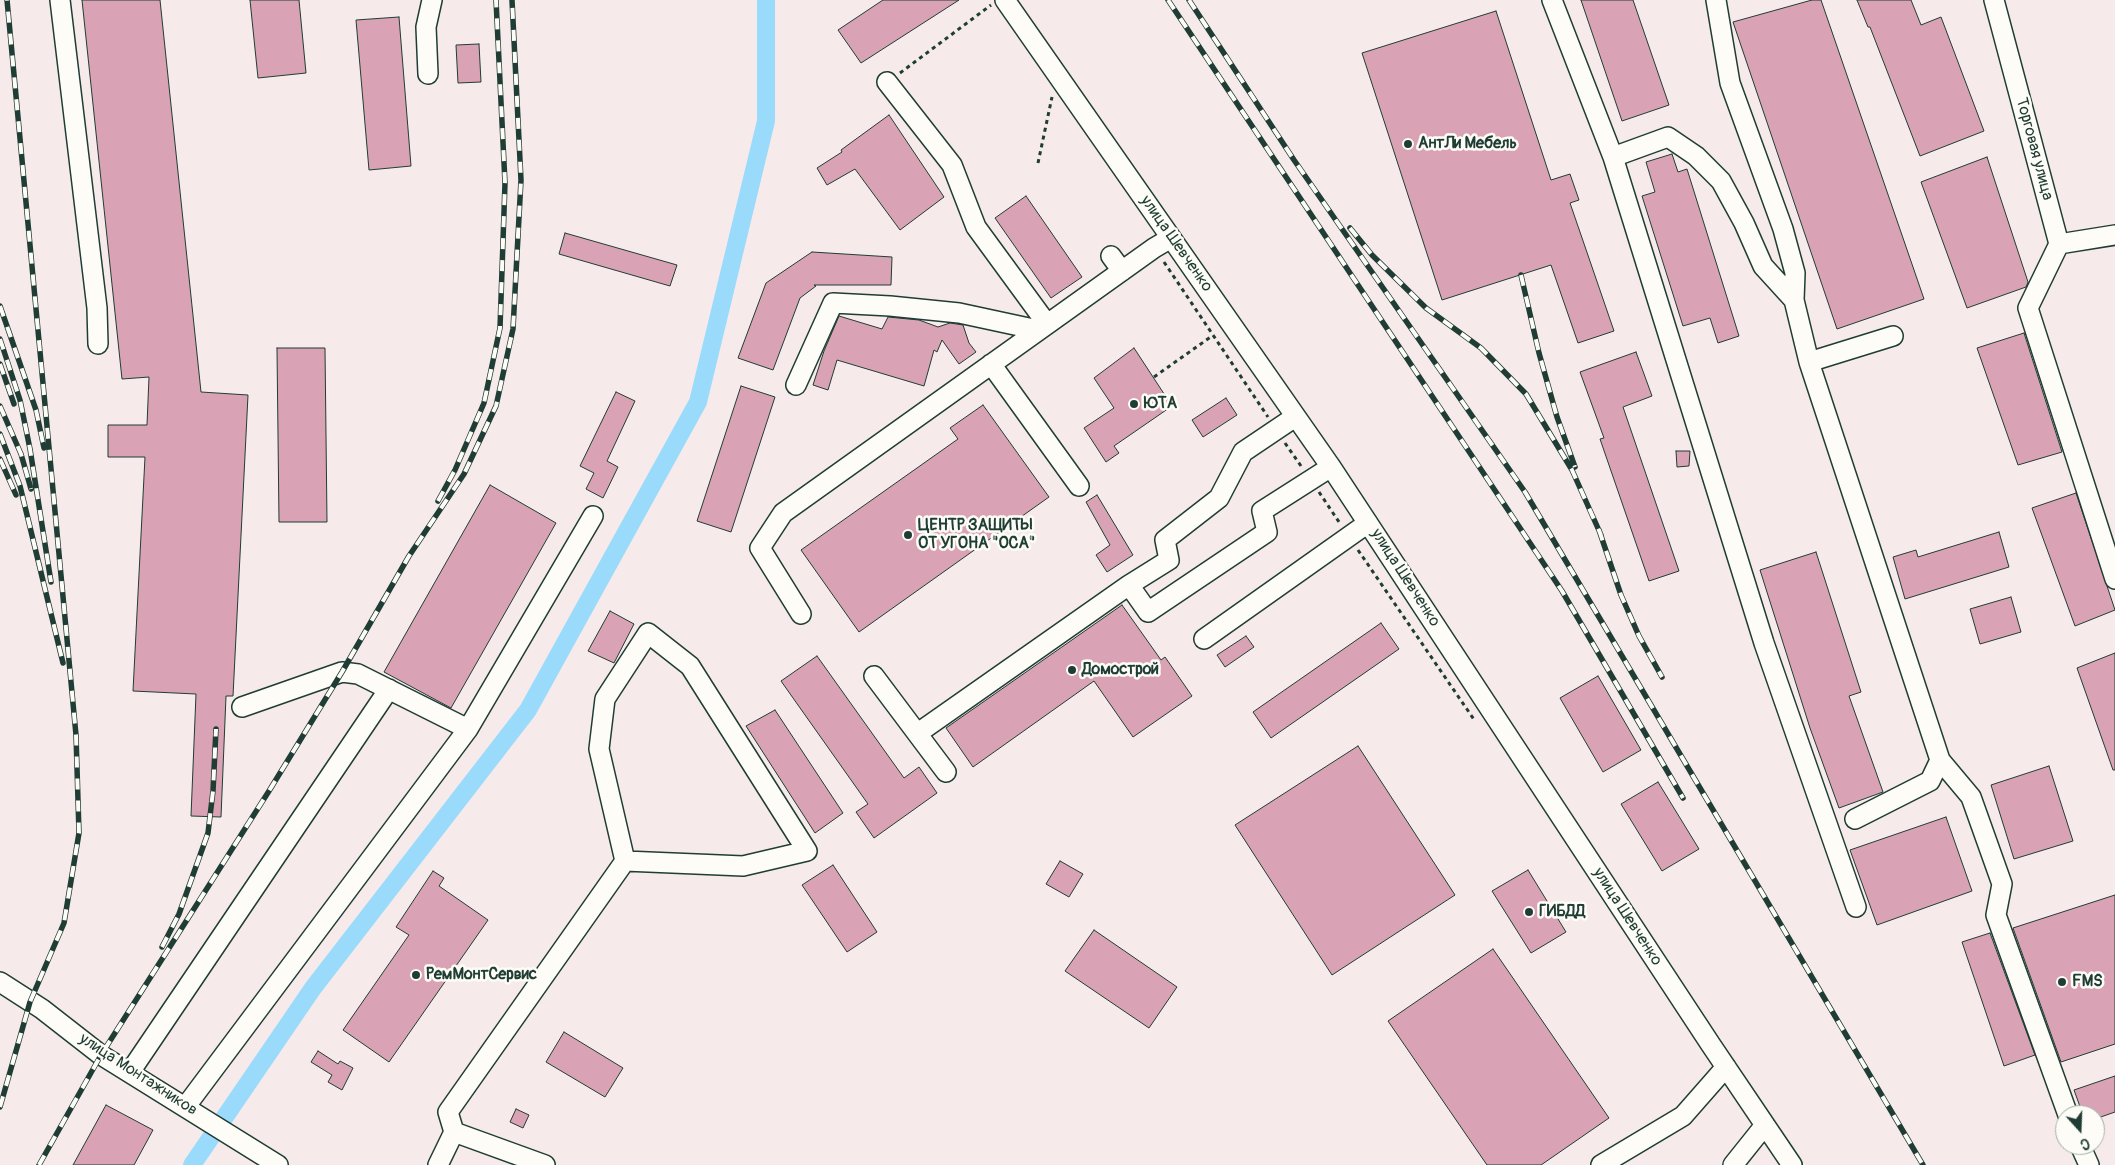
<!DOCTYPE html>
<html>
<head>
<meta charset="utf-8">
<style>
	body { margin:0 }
	#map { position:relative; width:2115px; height:1165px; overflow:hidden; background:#f6eaea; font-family:Pangolin,sans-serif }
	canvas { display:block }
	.north { position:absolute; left:2055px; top:1105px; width:50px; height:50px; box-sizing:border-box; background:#fdfcf7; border:1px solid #a4b0a9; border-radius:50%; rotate:160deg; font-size:14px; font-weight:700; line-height:20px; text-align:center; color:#1f3d34 }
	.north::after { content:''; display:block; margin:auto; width:18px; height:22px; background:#1f3d34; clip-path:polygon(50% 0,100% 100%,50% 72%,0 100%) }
</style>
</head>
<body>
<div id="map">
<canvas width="2115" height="1165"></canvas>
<div class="north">С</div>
</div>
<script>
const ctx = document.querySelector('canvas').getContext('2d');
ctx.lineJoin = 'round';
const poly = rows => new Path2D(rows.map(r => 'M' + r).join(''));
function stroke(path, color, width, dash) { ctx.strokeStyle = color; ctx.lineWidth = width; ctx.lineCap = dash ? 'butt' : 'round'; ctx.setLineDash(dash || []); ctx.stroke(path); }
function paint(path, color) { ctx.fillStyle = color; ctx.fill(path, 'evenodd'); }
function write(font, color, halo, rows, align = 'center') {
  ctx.font = font + ' Pangolin,sans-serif'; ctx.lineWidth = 5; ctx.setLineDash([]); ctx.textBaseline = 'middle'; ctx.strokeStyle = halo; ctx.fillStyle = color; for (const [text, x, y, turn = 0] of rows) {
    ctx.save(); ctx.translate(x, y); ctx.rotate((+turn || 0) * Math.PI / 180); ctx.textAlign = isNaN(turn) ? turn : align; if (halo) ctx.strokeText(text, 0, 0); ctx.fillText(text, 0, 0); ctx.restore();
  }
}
const canal = poly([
	[192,1165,313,988,528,710,698,402,766,121,766,0]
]);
const building = poly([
	[82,0,160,0,201,392,248,395,233,696,226,696,221,817,191,816,196,694,133,691,145,457,108,457,108,425,147,425,149,377,122,379,82,0],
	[250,0,299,0,306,73,258,78,250,0],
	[883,0,959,0,861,63,838,30,883,0],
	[1581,0,1633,0,1669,105,1622,121,1581,0],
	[1812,0,1821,0,1924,299,1837,329,1733,22,1812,0],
	[1857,0,1911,0,1921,25,1941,17,1984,131,1920,156,1870,27,1868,27,1857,0],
	[1496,11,1551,180,1570,174,1579,200,1570,203,1614,331,1578,343,1551,265,1442,300,1362,53,1496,11],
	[399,17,411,166,369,170,356,20,399,17],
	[479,44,481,82,458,83,456,45,479,44],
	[889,115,944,197,900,230,855,169,827,185,817,168,842,152,841,150,889,115],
	[1672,154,1678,172,1687,169,1739,336,1718,343,1710,318,1683,326,1642,196,1655,192,1646,162,1672,154],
	[1987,157,2028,282,2026,287,1967,308,1921,182,1987,157],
	[1026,196,1082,277,1051,298,995,218,1026,196],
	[565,233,677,265,670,286,559,254,565,233],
	[812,252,892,257,891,285,814,285,816,286,800,298,773,370,738,358,766,283,812,252],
	[839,316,882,329,888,317,919,320,938,327,950,323,963,325,969,343,976,352,959,364,942,340,937,352,934,350,924,386,837,360,828,390,813,385,824,351,839,316],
	[2024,333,2062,452,2018,465,1977,348,2024,333],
	[277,348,325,348,327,522,279,522,277,348],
	[1134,348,1172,406,1114,446,1119,453,1106,462,1084,428,1114,408,1094,378,1134,348],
	[1636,352,1652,396,1623,407,1679,571,1649,581,1600,439,1604,438,1580,372,1636,352],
	[741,386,775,397,731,532,697,521,741,386],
	[616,392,635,401,607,461,618,467,603,498,586,489,594,473,580,466,616,392],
	[1226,398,1237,415,1203,437,1192,420,1226,398],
	[983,405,1049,497,859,632,801,550,958,439,950,428,983,405],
	[1676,451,1690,451,1689,466,1677,467,1676,451],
	[490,485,556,523,451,708,384,672,490,485],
	[2076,493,2115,610,2075,626,2032,508,2076,493],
	[1097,495,1133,555,1107,572,1096,555,1110,545,1086,502,1097,495],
	[1999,532,2009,567,1905,599,1893,557,1916,550,1918,557,1999,532],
	[1816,552,1861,692,1849,696,1883,792,1839,808,1810,728,1760,570,1816,552],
	[2011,597,2021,632,1980,644,1970,609,2011,597],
	[1122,605,1161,660,1165,657,1192,696,1133,737,1094,681,973,767,946,728,1122,605],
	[610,611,634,624,614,663,588,651,610,611],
	[1381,623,1399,649,1271,738,1253,712,1381,623],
	[1246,636,1254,647,1225,667,1217,655,1246,636],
	[2115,653,2115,770,2113,770,2077,668,2115,653],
	[817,656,904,778,919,767,937,793,874,838,856,812,868,804,781,681,817,656],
	[1598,676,1641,750,1603,772,1560,698,1598,676],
	[775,710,843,813,815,833,746,726,775,710],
	[1358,746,1455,895,1332,975,1235,825,1358,746],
	[2049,766,2073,841,2014,859,1991,785,2049,766],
	[1658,782,1699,849,1662,871,1621,804,1658,782],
	[1946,817,1972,891,1877,925,1850,850,1946,817],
	[1060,861,1083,874,1069,897,1046,884,1060,861],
	[833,865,877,932,847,952,802,885,833,865],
	[1528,870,1566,932,1531,953,1492,891,1528,870],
	[433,871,444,878,439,886,488,920,389,1062,343,1030,409,935,396,927,433,871],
	[2115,895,2115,1044,2061,1062,2013,928,2115,895],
	[1094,930,1177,987,1149,1028,1065,971,1094,930],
	[1990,933,2035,1055,2004,1066,1962,942,1990,933],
	[1493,949,1609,1118,1541,1165,1487,1165,1388,1021,1493,949],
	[564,1032,623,1068,605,1097,546,1062,564,1032],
	[318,1051,338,1064,340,1061,353,1068,342,1090,328,1082,332,1075,311,1062,318,1051],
	[2115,1076,2115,1112,2095,1119,2095,1115,2083,1115,2074,1090,2115,1076],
	[106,1105,153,1130,134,1165,73,1165,106,1105],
	[516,1109,529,1115,523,1128,510,1122,516,1109]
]);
const path = poly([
	[900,73,991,5],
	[1038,163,1052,97],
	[1164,262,1268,417],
	[1154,377,1212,336],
	[1285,443,1301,466],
	[1319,492,1339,522],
	[1358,550,1475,721]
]);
const minor = poly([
	[60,0,97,308,98,344],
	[1005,0,1331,467,1711,1045,1792,1165],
	[1552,0,1613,157,1764,643,1856,907],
	[1716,0,1730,83,1783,229,1795,273,1794,300],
	[1994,0,2059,244,2115,235],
	[428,74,426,27,432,0],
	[887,82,952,165,976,227,1047,324],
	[1613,157,1668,137,1696,156,1721,181,1744,223,1763,266,1794,300,1809,362,1940,760,1971,797,2002,884,1996,915,2068,1115],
	[2059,244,2028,308,2115,579],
	[1111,256,1122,271],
	[1809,362,1893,336],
	[991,364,1079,486],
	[796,385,833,303,890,306,959,313,1038,330],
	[1295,417,1243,452,1219,498,1165,540,1169,560,1129,585,1148,612,1267,532,1262,511,1331,467],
	[801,614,760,548,783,513,1154,248,1171,238],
	[1204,639,1368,523],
	[874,676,946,772],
	[242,707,342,672,358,674,468,729],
	[918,733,1129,585],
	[1855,819,1930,781,1940,760],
	[0,982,42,1009,101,1055,278,1165],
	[130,1072,389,689],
	[186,1106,468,729,593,516],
	[454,1132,545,1165],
	[2080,1145,2089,1165],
	[438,1165,454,1132,448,1112,625,861,599,749,605,699,648,633,690,666,807,851,743,866,625,861],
	[1601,1165,1683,1116,1726,1067],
	[1733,1165,1765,1125]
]);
const rail = poly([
	[1168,0,1562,591,1683,798],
	[1189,0,1294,160,1525,492,1923,1165],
	[1350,228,1372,255,1426,308,1481,348,1526,394,1572,470,1601,535],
	[1521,275,1539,353,1557,417,1575,467],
	[0,306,36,410,44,448],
	[0,339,20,400,30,449,51,582],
	[0,364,14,404],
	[0,406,21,454,31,489],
	[0,434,20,486,63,663],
	[0,459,16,495],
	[438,501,455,470,484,403,500,328,505,183,496,0],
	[1599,530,1621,595,1639,636,1662,677],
	[162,947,179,914,208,833,213,791,216,729],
	[0,1107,30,1002,64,923,79,833,76,735,7,0],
	[39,1165,101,1055,269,791,342,672,409,556,464,474,496,406,513,329,521,180,512,0]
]);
const markers = [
	[1408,144,5,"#1f3d34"],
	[1134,404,5,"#1f3d34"],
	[908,535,5,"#1f3d34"],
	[1072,670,5,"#1f3d34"],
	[1529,912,5,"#1f3d34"],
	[416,975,5,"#1f3d34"],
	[2062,982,5,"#1f3d34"]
];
const poiNames = [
	["АнтЛи Мебель",1418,144],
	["ЮТА",1144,404],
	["ЦЕНТР ЗАЩИТЫ",918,526],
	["ОТ УГОНА \"ОСА\"",918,544],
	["Домострой",1082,670],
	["ГИБДД",1539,912],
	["РемМонтСервис",426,975],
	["FMS",2072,982]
];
const streetNames = [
	["Торговая улица",2034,149,75],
	["улица Шевченко",1176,244,55],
	["улица Шевченко",1405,578,57],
	["улица Шевченко",1627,917,57],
	["улица Монтажников",138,1075,33]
];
stroke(canal, '#9adbfc', 18);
paint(building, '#daa2b5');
stroke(building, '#1f3d34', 1);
stroke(minor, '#1f3d34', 22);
stroke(path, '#1f3d34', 3, [4, 4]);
stroke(minor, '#fdfcf7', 19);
stroke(rail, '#1f3d34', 5.5);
stroke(rail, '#fdfcf7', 4, [11]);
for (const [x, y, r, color] of markers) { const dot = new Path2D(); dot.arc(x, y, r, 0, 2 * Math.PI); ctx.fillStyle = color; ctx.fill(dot); stroke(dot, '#fdfcf7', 2); }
write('bold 16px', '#1f3d34', '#fdfcf7', poiNames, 'left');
write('16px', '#1f3d34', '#fdfcf7', streetNames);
</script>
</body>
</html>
